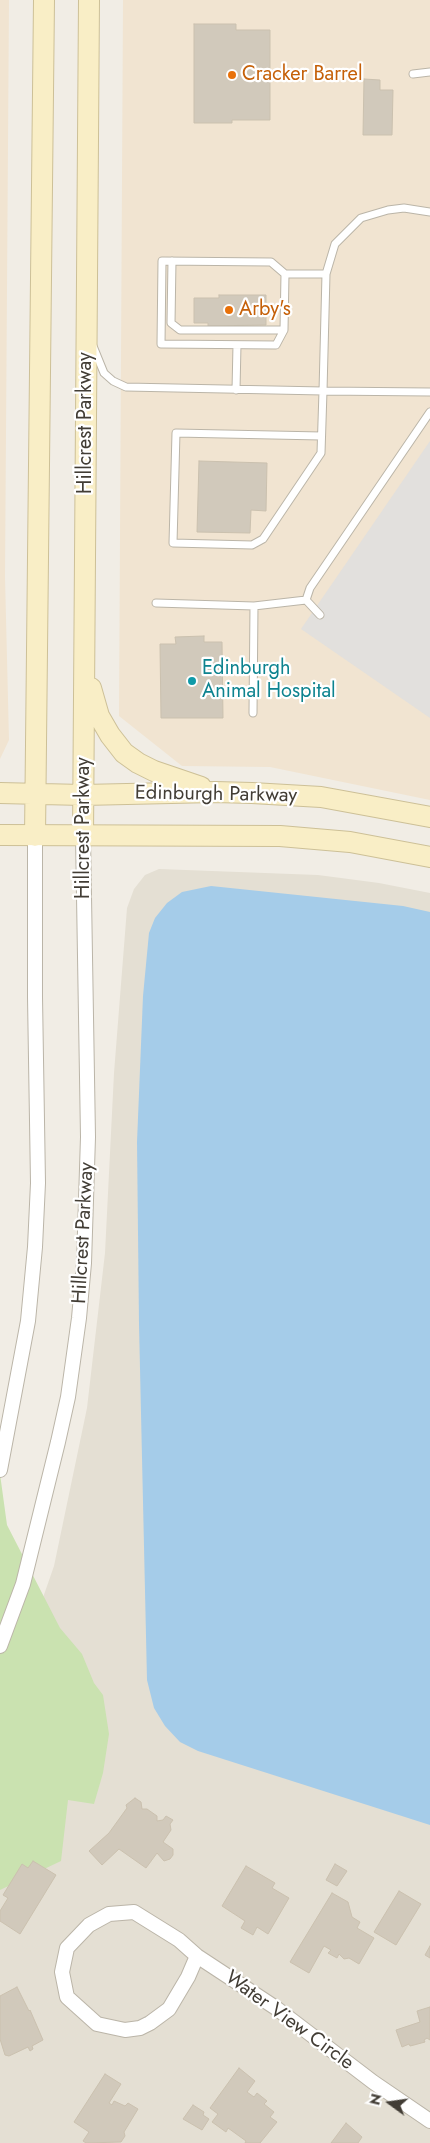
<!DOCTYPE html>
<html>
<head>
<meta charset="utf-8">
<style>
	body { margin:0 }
	#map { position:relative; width:430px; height:2143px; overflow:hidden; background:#f1ede5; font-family:Jost,sans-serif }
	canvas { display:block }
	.north { position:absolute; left:365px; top:2078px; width:50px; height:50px; -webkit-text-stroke:4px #fff; paint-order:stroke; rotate:284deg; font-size:14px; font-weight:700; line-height:20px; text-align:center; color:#423d35 }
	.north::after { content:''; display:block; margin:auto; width:18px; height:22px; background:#423d35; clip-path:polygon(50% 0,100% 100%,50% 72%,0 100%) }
</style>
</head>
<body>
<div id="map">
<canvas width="430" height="2143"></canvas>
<div class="north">N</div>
</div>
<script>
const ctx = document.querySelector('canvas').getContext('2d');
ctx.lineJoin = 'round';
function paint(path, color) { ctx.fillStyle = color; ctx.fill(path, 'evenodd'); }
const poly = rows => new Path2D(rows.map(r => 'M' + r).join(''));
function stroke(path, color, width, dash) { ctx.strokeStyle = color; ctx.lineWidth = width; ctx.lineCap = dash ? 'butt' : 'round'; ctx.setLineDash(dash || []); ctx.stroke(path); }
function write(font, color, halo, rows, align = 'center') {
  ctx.font = font + ' Jost,sans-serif'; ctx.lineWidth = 4.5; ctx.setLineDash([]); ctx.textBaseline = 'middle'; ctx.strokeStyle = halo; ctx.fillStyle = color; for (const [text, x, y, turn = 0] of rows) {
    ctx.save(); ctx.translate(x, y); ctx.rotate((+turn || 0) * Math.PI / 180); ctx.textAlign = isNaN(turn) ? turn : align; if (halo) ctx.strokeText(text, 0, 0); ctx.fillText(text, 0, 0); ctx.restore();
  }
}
const residential = poly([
	[159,869,318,875,379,883,430,893,430,2143,0,2143,0,1721,54,1566,87,1408,105,1253,114,1073,127,908,134,889,145,875]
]);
const commercial = poly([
	[0,0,9,0,5,577,9,740,0,759],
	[123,0,430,0,430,800,270,767,182,766,119,716]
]);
const green = poly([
	[0,1474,7,1525,60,1628,82,1654,94,1683,103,1695,109,1734,103,1773,94,1804,68,1800,61,1861,0,1890]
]);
const parking = poly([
	[430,441,430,718,301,629]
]);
const water = poly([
	[211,886,403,906,430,912,430,1825,198,1751,180,1742,165,1726,154,1708,147,1680,139,1324,137,1142,143,996,149,933,155,918,167,903,182,892]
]);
const building = poly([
	[194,24,236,24,236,30,270,30,270,120,232,120,232,123,194,123,194,24],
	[364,79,380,80,380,90,393,90,392,135,363,135,364,79],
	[219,295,266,295,266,325,208,326,208,323,194,323,194,298,219,298,219,295],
	[199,461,267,463,266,511,251,510,250,533,197,532,199,461],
	[204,636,204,642,222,642,223,718,161,718,160,644,176,644,175,637,204,636],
	[135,1798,141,1802,142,1809,147,1809,157,1816,157,1821,163,1820,166,1816,173,1820,170,1824,171,1830,163,1842,173,1849,173,1855,170,1859,164,1861,157,1853,146,1868,119,1849,102,1865,89,1851,109,1833,127,1808,126,1805,135,1798],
	[33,1861,56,1875,20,1934,0,1921,0,1911,8,1898,3,1895,22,1864,28,1868,33,1861],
	[335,1864,347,1871,337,1886,326,1880,335,1864],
	[246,1866,275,1883,272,1888,289,1898,268,1934,257,1927,253,1935,241,1928,245,1921,222,1906,246,1866],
	[399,1891,421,1904,396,1945,374,1932,399,1891],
	[332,1893,348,1902,352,1917,360,1922,357,1928,374,1938,359,1964,349,1958,344,1959,339,1954,337,1958,328,1953,331,1950,324,1946,309,1973,290,1962,332,1893],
	[430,1946,430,1958,425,1955,430,1946],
	[17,1987,29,2011,30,2010,43,2040,32,2046,33,2049,30,2051,28,2047,9,2056,5,2055,0,2039,0,1996,17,1987],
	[430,2007,430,2040,427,2038,424,2040,425,2042,414,2045,410,2046,409,2044,402,2047,396,2030,420,2022,417,2011,430,2007],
	[239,2068,255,2081,247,2092,254,2097,257,2093,267,2101,264,2104,274,2112,270,2117,277,2122,260,2143,245,2143,246,2141,228,2128,226,2132,212,2122,218,2114,210,2108,239,2068],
	[105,2074,121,2084,109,2103,112,2105,114,2101,125,2106,128,2103,138,2109,124,2132,125,2136,121,2142,86,2143,83,2141,89,2132,74,2122,105,2074],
	[193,2105,204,2112,203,2115,209,2119,202,2130,183,2119,193,2105],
	[346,2123,362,2137,358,2143,331,2143,346,2123]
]);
const lane = poly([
	[413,74,430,72],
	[430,212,404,208,388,210,361,218,335,244,326,274,323,391,430,392],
	[172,261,171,323,180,330,284,330],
	[285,274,284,330,276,345,161,344,162,261,271,262,285,274,326,274],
	[93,346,104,373,113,381,126,387,323,391,321,453,263,539,252,545,173,543,176,433,321,436],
	[236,390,237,345],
	[156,603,254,606,306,600],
	[320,615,306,600,310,588,430,412],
	[253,713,254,606]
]);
const street = poly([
	[0,1470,28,1321,35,1247,38,1183,35,997,35,836],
	[0,1646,23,1584,58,1442,68,1397,79,1318,84,1263,88,1137,83,836],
	[197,1956,188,1977,169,2009,150,2023,140,2028,125,2030,97,2024,67,1997,62,1972,67,1948,89,1925,109,1914,134,1912,179,1940,197,1956,276,2008,373,2082,430,2121]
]);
const secondary = poly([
	[91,688,99,716,110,735,124,753,138,763,154,771,201,787],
	[0,793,83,795,215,792,252,793,321,797,430,817],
	[0,835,280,836,350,842,430,857],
	[35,836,44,0],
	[83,836,89,0]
]);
const markers = [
	[232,75,5,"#e8710a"],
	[229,310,5,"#e8710a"],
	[192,681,5,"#0f9aa8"]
];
const foodNames = [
	["Cracker Barrel",242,75],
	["Arby's",239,310]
];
const streetNames = [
	["Hillcrest Parkway",86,423,-90],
	["Edinburgh Parkway",216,795,1],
	["Hillcrest Parkway",84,828,-90],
	["Hillcrest Parkway",84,1233,-87],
	["Water View Circle",289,2021,36]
];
const cultureNames = [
	["Edinburgh",202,669],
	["Animal Hospital",202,692]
];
paint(residential, '#e4dfd3');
paint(commercial, '#f1e4d1');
paint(green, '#cae2b0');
paint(parking, '#e2e0dd');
paint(water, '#a5cce9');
paint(building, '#d1c9bb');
stroke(building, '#cbc1af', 1);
stroke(lane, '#bbb5a8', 9);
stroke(street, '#bbb5a8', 16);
stroke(secondary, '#cdc097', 22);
stroke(lane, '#fff', 7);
stroke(street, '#fff', 14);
stroke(secondary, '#f9eec6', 20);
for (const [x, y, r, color] of markers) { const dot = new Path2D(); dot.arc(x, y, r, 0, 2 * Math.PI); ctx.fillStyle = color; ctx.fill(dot); stroke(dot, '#fff', 2); }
write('20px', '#c56008', '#fff', foodNames, 'left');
write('20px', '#423d35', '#fff', streetNames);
write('20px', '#0d838f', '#fff', cultureNames, 'left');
</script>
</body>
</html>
